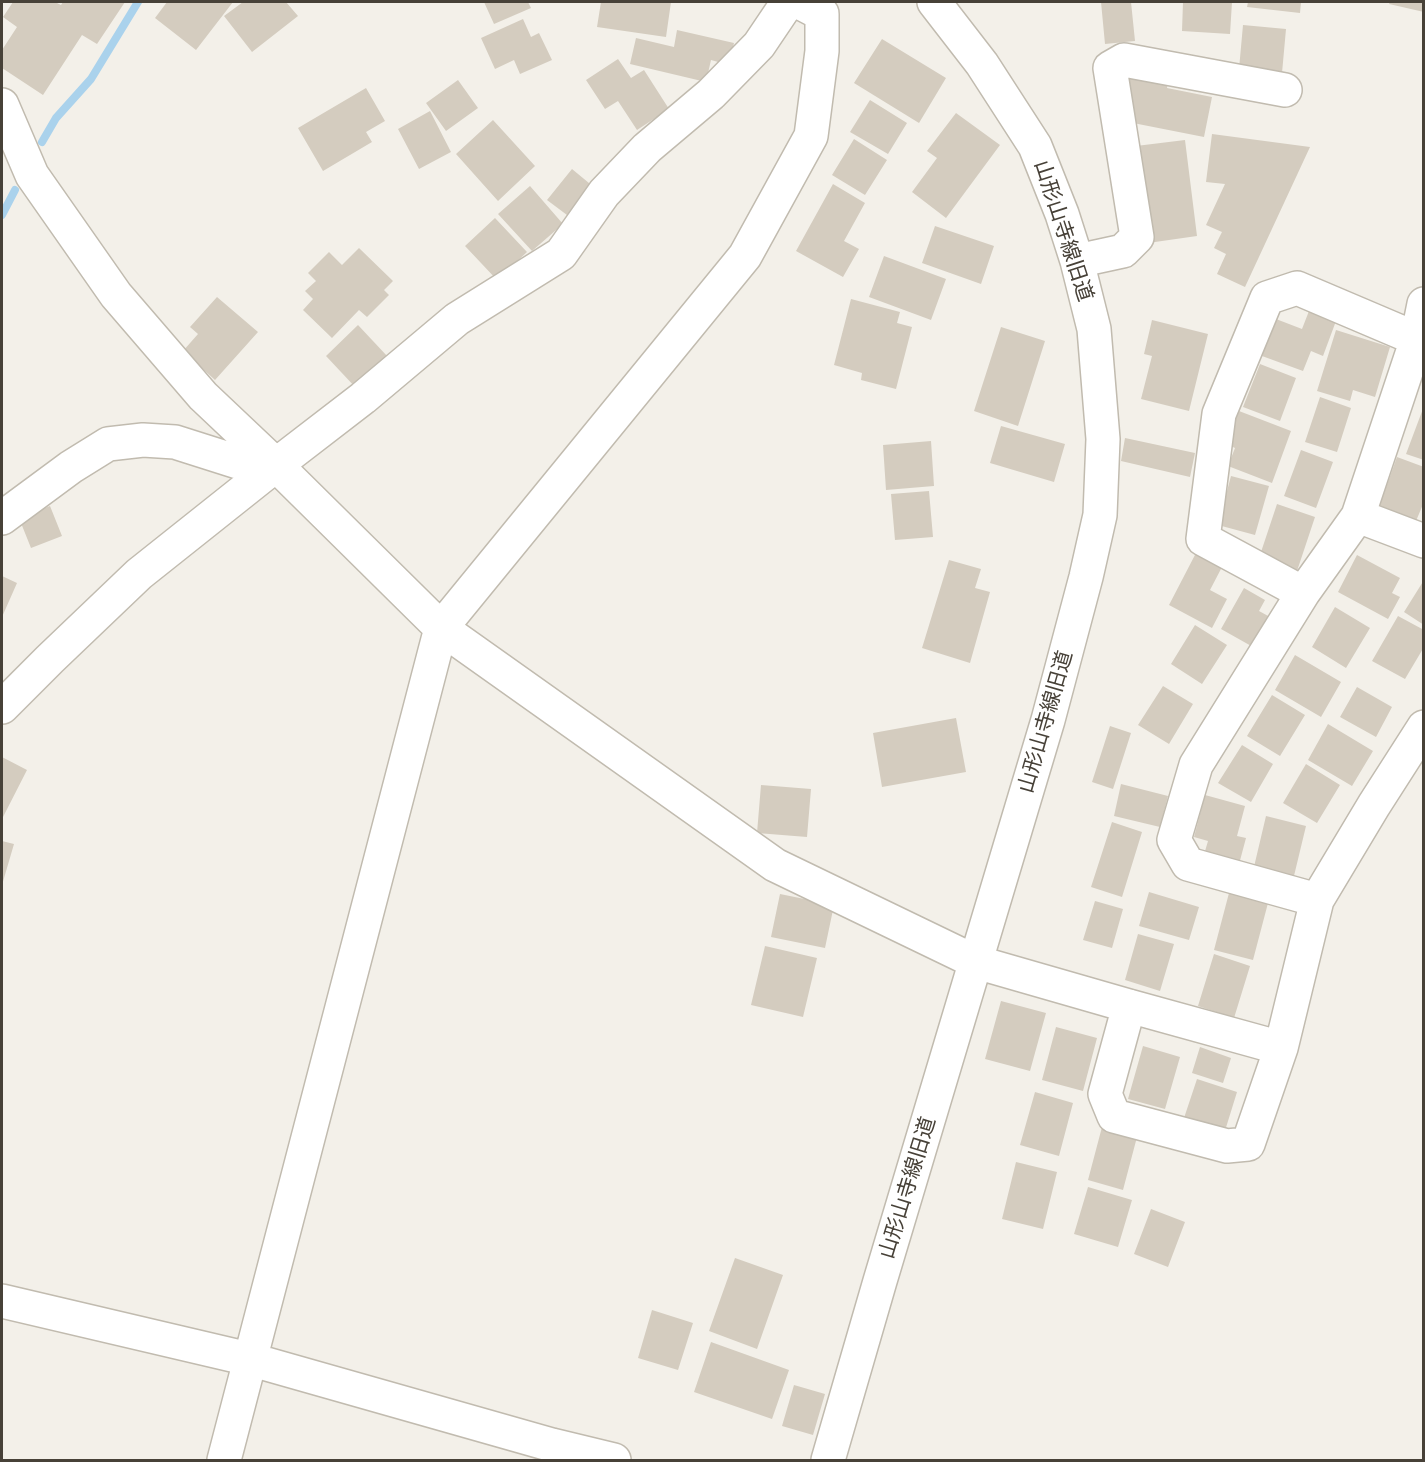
<!DOCTYPE html>
<html>
<head>
<meta charset="utf-8">
<style>
	body { margin:0 }
	#map { position:relative; width:1425px; height:1462px; overflow:hidden; background:#f3f0e9; font-family:"PT Sans Narrow",sans-serif }
	canvas { display:block }
	.frame { position:absolute; inset:0; border:3px solid #474138; pointer-events:none }
</style>
</head>
<body>
<div id="map">
<canvas width="1425" height="1462"></canvas>
<div class="frame"></div>
</div>
<script>
const ctx = document.querySelector('canvas').getContext('2d');
ctx.lineJoin = 'round';
const poly = rows => new Path2D(rows.map(r => 'M' + r).join(''));
function stroke(path, color, width, dash) { ctx.strokeStyle = color; ctx.lineWidth = width; ctx.lineCap = dash ? 'butt' : 'round'; ctx.setLineDash(dash || []); ctx.stroke(path); }
function paint(path, color) { ctx.fillStyle = color; ctx.fill(path, 'evenodd'); }
function write(font, color, halo, rows, align = 'center') {
  ctx.font = font + ' "PT Sans Narrow","Noto Sans JP",sans-serif'; ctx.lineWidth = 4.5; ctx.setLineDash([]); ctx.textBaseline = 'middle'; ctx.strokeStyle = halo; ctx.fillStyle = color; for (const [text, x, y, turn = 0] of rows) {
    ctx.save(); ctx.translate(x, y); ctx.rotate((+turn || 0) * Math.PI / 180); ctx.textAlign = isNaN(turn) ? turn : align; if (halo) ctx.strokeText(text, 0, 0); ctx.fillText(text, 0, 0); ctx.restore();
  }
}
const stream = poly([
	[42,142,56,118,91,79,138,2],
	[2,215,15,190]
]);
const building = poly([
	[13,2,55,2,61,5,63,2,125,2,97,44,82,35,43,95,2,68,2,50,17,27,3,17],
	[167,2,233,2,196,50,155,18],
	[243,2,286,2,298,16,252,52,224,16],
	[484,2,528,2,531,8,494,24],
	[601,2,671,2,666,37,597,27],
	[1101,2,1131,2,1135,41,1105,44],
	[1183,2,1232,2,1230,34,1182,31],
	[1248,2,1301,2,1300,13,1247,7],
	[1390,2,1424,2,1424,12,1389,4],
	[523,19,531,37,539,33,552,60,520,74,514,60,495,69,481,38],
	[1243,25,1286,29,1282,73,1239,69],
	[677,30,734,43,729,65,711,60,706,82,630,64,636,38,674,47],
	[882,39,946,78,919,123,854,83],
	[618,59,631,78,644,70,669,109,637,130,618,101,605,109,586,80],
	[1126,71,1168,79,1167,88,1212,97,1204,137,1128,122,1132,98,1121,96],
	[458,80,478,108,446,131,426,103],
	[366,88,385,121,366,132,372,142,323,171,298,128],
	[870,100,907,123,888,154,850,132],
	[430,111,451,152,419,169,398,129],
	[956,113,1000,145,946,218,912,192,937,158,927,151],
	[493,120,535,166,498,201,456,154],
	[1212,134,1310,147,1245,287,1217,274,1226,254,1214,248,1222,232,1206,225,1225,184,1206,182],
	[854,139,887,160,865,195,832,175],
	[1185,140,1197,236,1148,243,1136,146],
	[572,169,595,188,571,218,547,200],
	[833,184,865,203,844,241,859,249,843,277,796,251],
	[530,186,563,224,532,251,498,214],
	[495,218,527,252,497,280,465,246],
	[935,226,994,246,981,284,922,263],
	[359,248,393,281,384,290,389,295,367,317,359,310,332,338,303,310,313,299,305,291,316,281,308,273,329,252,342,265],
	[884,256,946,279,931,320,869,297],
	[217,297,258,332,215,380,183,351,198,334,190,327],
	[851,299,900,312,897,323,912,327,896,389,861,380,862,373,834,365],
	[1309,311,1336,321,1323,356,1311,351,1303,371,1262,356,1276,319,1302,329],
	[1152,320,1208,334,1189,411,1141,399,1152,356,1144,354],
	[358,325,388,357,356,388,326,356],
	[1001,327,1045,341,1018,426,974,411],
	[1336,330,1390,347,1375,397,1353,390,1350,401,1317,391],
	[1260,364,1296,378,1280,421,1243,407],
	[1320,397,1351,408,1337,452,1305,442],
	[1424,406,1424,460,1406,454],
	[1239,411,1291,431,1272,483,1228,466,1235,448,1226,444],
	[1001,426,1065,444,1054,482,990,463],
	[1125,438,1195,453,1190,477,1121,461],
	[931,441,934,486,886,490,883,445],
	[1301,450,1333,462,1316,508,1284,496],
	[1397,457,1424,467,1424,502,1416,521,1379,507],
	[1231,476,1269,486,1255,535,1218,525],
	[929,491,933,537,895,540,891,494],
	[1277,504,1315,517,1297,571,1259,558],
	[50,506,62,536,31,548,19,518],
	[1196,553,1222,567,1210,590,1227,599,1212,628,1169,605],
	[1357,555,1400,578,1392,593,1400,597,1388,619,1338,592],
	[949,560,981,569,975,588,990,592,970,663,922,648],
	[2,576,17,583,2,617],
	[1424,580,1424,625,1404,612],
	[1244,588,1265,600,1259,611,1270,617,1253,647,1221,629],
	[1335,607,1370,628,1346,668,1312,647],
	[1398,616,1424,630,1424,647,1405,679,1372,661],
	[1195,625,1227,645,1202,684,1171,664],
	[1295,655,1341,682,1321,717,1275,690],
	[1163,686,1193,704,1169,744,1138,725],
	[1357,687,1392,707,1376,737,1340,717],
	[1272,695,1305,715,1280,756,1247,736],
	[956,718,966,772,882,787,873,733],
	[1328,724,1373,751,1352,786,1308,760],
	[1110,726,1131,733,1113,789,1092,782],
	[1242,745,1273,764,1251,802,1218,783],
	[2,757,27,770,2,819],
	[1306,764,1340,785,1317,823,1283,803],
	[1121,784,1168,796,1160,827,1114,816],
	[761,785,811,789,807,837,757,833],
	[1205,795,1245,806,1237,836,1246,838,1238,868,1203,858,1208,841,1194,837],
	[1266,816,1306,826,1293,880,1253,871],
	[1112,822,1142,832,1122,897,1091,887],
	[2,841,14,844,2,885],
	[1149,892,1199,907,1189,940,1139,926],
	[1229,893,1268,903,1253,960,1214,950],
	[780,894,834,905,825,948,771,937],
	[1095,901,1123,909,1112,948,1083,940],
	[1138,934,1174,944,1160,991,1125,980],
	[765,946,817,958,803,1017,751,1005],
	[1214,954,1250,966,1234,1018,1198,1006],
	[1001,1001,1046,1013,1030,1071,985,1059],
	[1056,1027,1097,1038,1083,1091,1042,1080],
	[1143,1046,1180,1057,1165,1109,1128,1099],
	[1200,1047,1231,1058,1223,1083,1192,1073],
	[1197,1079,1237,1092,1224,1134,1183,1121],
	[1035,1092,1073,1103,1059,1156,1020,1145],
	[1102,1127,1137,1137,1123,1190,1088,1180],
	[1016,1162,1057,1172,1043,1229,1002,1219],
	[1088,1187,1132,1200,1118,1247,1074,1234],
	[1151,1209,1185,1222,1168,1267,1134,1254],
	[735,1258,783,1275,757,1349,709,1331],
	[652,1310,693,1323,678,1370,638,1358],
	[711,1342,789,1370,772,1419,694,1392],
	[794,1385,825,1394,813,1435,782,1426]
]);
const minor = poly([
	[799,2,822,14,822,51,811,136,745,256,441,628,775,865,976,962,1129,1006,1281,1048,1317,900,1374,805,1424,727],
	[2,105,32,175,116,295,203,396,276,465,441,628,224,1460],
	[1077,261,1123,251,1137,237,1110,68,1124,60,1285,90],
	[1358,516,1424,541],
	[2,518,71,467,108,444,143,440,175,442,238,462,276,465],
	[1303,593,1203,539,1219,414,1267,298,1297,288,1417,339],
	[2,707,50,659,139,574,276,465,363,398,457,319,561,254,604,193,647,148,711,94,759,45,788,2],
	[1317,900,1188,864,1174,840,1196,765,1303,593,1358,516,1417,339,1424,304],
	[1129,1006,1105,1094,1114,1116,1227,1146,1248,1144,1281,1048],
	[2,1301,249,1359,552,1445,614,1460],
	[828,1460,880,1281,1048,720,1086,577,1100,515,1103,439,1094,329,1077,261,1062,214,1035,146,982,64,934,2]
]);
const streetNames = [
	["山形山寺線旧道",1063,231,72],
	["山形山寺線旧道",1046,722,-74],
	["山形山寺線旧道",908,1188,-73]
];
stroke(stream, '#aad2ec', 8);
paint(building, '#d4ccbf');
stroke(minor, '#c1bbaf', 36);
stroke(minor, '#fff', 33);
write('21px', '#474138', '#fff', streetNames);
</script>
</body>
</html>
